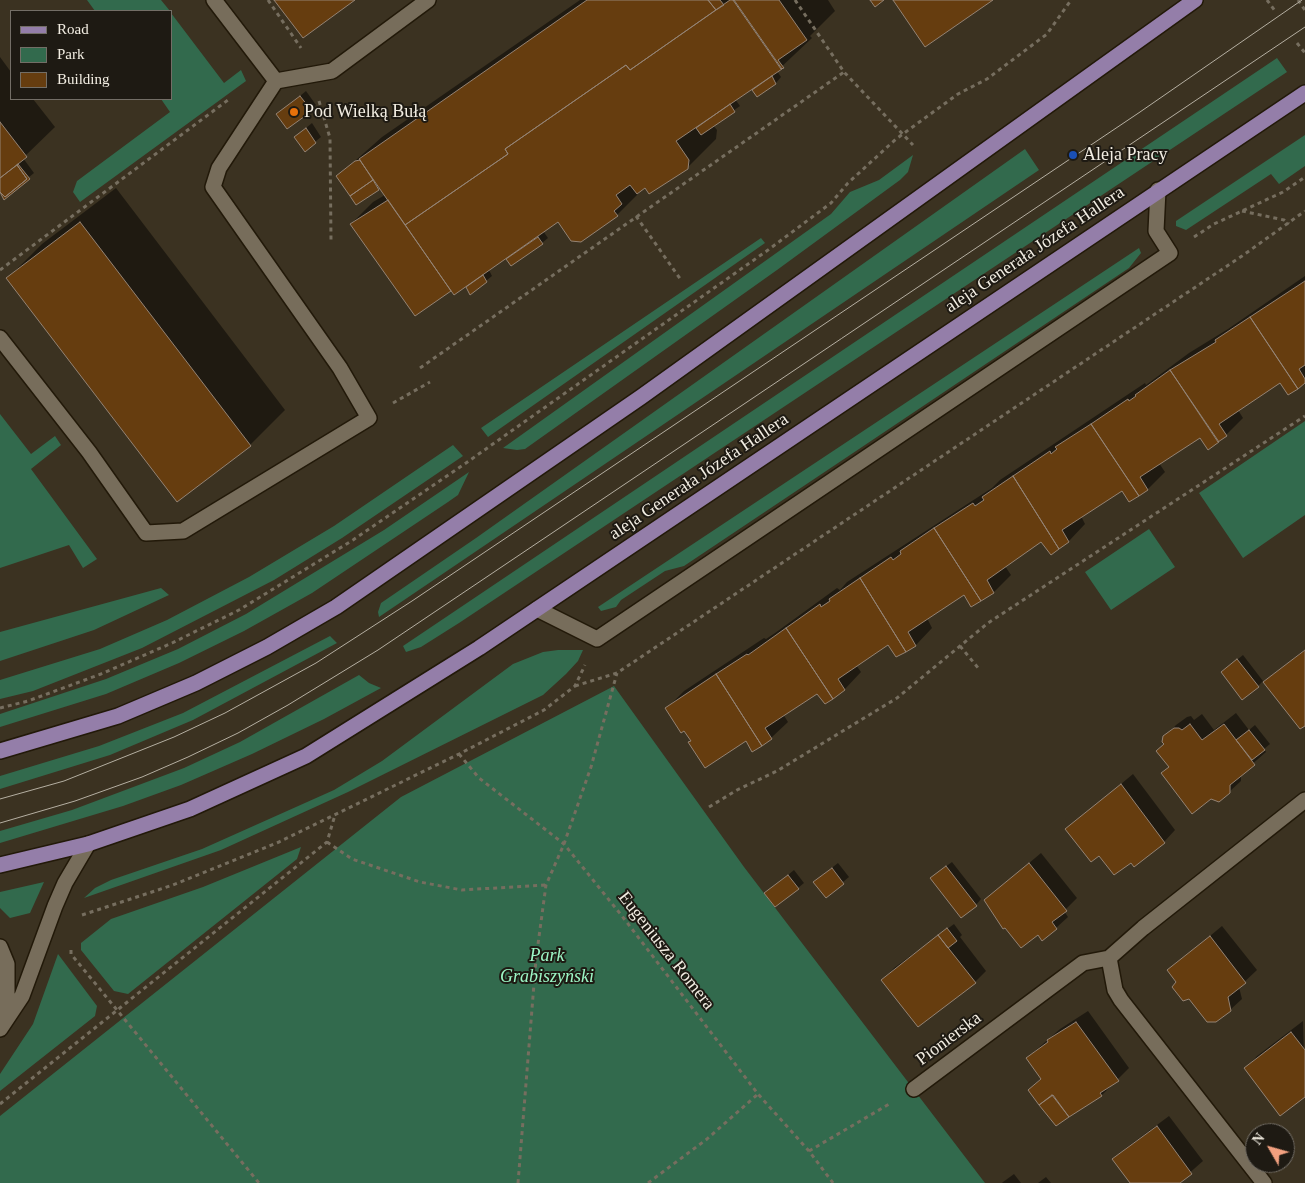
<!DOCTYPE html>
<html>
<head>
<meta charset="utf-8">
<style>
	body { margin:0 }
	#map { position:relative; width:1305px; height:1183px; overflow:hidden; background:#3b3221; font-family:Georgia,serif }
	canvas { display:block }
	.legend { position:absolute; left:10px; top:10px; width:162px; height:90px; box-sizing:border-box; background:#1e1a13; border:1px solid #736e66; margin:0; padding:6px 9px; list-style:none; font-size:15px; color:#f2ede2 }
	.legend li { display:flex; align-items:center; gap:10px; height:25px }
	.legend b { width:25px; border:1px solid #736e66 }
	.north { position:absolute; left:1245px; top:1123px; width:50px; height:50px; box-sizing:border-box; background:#1e1a13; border:1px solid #736e66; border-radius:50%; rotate:308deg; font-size:14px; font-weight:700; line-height:20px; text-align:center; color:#f2ede2 }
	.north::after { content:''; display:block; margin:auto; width:18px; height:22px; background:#f2a07f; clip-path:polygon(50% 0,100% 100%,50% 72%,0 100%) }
</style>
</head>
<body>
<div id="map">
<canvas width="1305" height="1183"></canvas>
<ul class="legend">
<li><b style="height:6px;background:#947ea9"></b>Road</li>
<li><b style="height:14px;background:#326a4d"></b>Park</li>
<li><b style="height:14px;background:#663d0f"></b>Building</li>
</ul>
<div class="north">N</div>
</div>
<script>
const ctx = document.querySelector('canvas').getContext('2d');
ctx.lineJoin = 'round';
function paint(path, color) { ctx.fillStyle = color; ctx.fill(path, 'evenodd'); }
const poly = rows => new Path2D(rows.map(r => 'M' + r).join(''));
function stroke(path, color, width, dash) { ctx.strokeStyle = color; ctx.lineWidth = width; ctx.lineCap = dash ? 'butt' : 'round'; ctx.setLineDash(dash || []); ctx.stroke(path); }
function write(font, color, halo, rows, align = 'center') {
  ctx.font = font + ' Georgia,serif'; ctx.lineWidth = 4; ctx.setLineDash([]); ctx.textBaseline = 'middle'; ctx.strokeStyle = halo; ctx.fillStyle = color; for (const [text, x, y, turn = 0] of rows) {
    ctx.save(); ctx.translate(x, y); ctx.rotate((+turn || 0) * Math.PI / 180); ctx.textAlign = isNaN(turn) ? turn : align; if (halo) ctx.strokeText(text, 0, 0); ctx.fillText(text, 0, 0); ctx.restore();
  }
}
const green = poly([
	[87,0,161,0,170,11,95,11],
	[171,13,224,83,241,70,246,81,80,202,73,192,77,181,170,112,161,99,171,99],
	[1277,58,1287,72,459,623,421,647,406,652,403,646],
	[1305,135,1305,166,1279,184,1271,174,1186,230,1176,226,1176,221],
	[1025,149,1039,170,379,617,378,612,381,603,476,538],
	[913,155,908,172,900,180,777,270,525,449,517,450,503,448,831,214,850,192,879,180],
	[761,238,765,243,488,437,481,428],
	[1139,248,1141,253,1129,268,859,449,684,566,665,571,621,600,616,607,601,611,598,607],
	[0,414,31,454,55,436,61,445,31,469,97,559,83,568,69,545,0,568],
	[1305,421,1305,515,1243,558,1199,493],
	[453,445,463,456,342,538,274,580,142,648,33,691,0,699,0,680,100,649,167,620,249,577,334,526],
	[469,472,458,495,448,502,312,593,244,631,179,663,106,694,0,727,0,714,106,679,178,649,246,614,384,530],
	[1149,529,1175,567,1111,610,1085,572],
	[161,588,169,595,94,630,0,661,0,632],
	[330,636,337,643,193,720,110,755,0,789,0,776,99,746,183,713],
	[558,650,583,650,578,661,566,674,543,695,348,792,221,850,84,898,95,888,111,880,202,849,334,790,382,761,513,664,543,652],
	[359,675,369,683,381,688,324,719,252,754,181,785,123,806,0,843,0,831,72,810,184,768,240,742],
	[614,686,744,867,985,1183,0,1183,0,1116,401,797],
	[301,847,297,859,128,994,114,991,81,950,81,943,111,919,203,887],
	[44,882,30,913,10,918,0,908,0,892],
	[58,954,97,1006,95,1016,0,1091,0,1074,33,1024]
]);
const shadow = poly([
	[580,0,828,0,835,11,810,36,812,38,777,71,781,77,776,83,757,95,752,88,735,99,740,106,713,125,717,130,716,139,687,168,646,186,617,215,559,221,543,231,548,238,542,243,511,264,506,258,489,270,492,276,471,293,467,285,452,289,415,315,351,224,373,202,385,195,380,187,356,203,338,176,382,137],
	[0,57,11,72,11,99,33,99,55,127,23,158,34,173,4,198,0,193],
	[306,91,316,105,311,110,278,114],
	[312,123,321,137,305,150,295,137],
	[116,188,285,410,250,445,177,500,8,278,42,244],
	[1305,276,1305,381,1280,381,1238,410,1243,418,1226,435,1218,441,1200,436,1159,463,1165,472,1148,489,1130,501,1122,489,1081,516,1085,524,1069,541,1051,553,1041,540,1005,566,1011,575,994,592,972,605,965,593,927,618,932,628,916,645,897,655,888,644,856,665,861,672,845,689,817,692,783,714,788,722,771,738,689,742,692,740,667,708,684,691,764,638,766,639,775,633,837,588,840,590,847,582,992,488,1000,480,1145,383,1146,385,1189,353,1228,329],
	[1305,649,1305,724,1265,682],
	[1243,655,1263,681,1258,686,1222,672],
	[1236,713,1249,730,1255,725,1270,744,1264,749,1266,752,1241,774,1241,781,1229,792,1170,766,1164,737,1176,725,1187,717,1191,716,1194,720,1202,714,1214,730],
	[1133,774,1175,830,1164,842,1132,861,1099,854,1067,829],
	[1041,853,1077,898,1064,911,1068,917,1056,928,1038,933,1021,947,1002,925,985,900],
	[952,862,981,899,976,905,937,873],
	[838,863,849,877,826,896,820,877],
	[794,870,804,883,798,888,766,893],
	[954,924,962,935,960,937,986,971,975,982,883,980,894,968],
	[1222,926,1257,970,1239,987,1242,999,1230,1010,1169,970],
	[1088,1011,1129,1068,1102,1095,1056,1124,1030,1090,1041,1078,1027,1058,1060,1029],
	[1303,1021,1305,1095,1246,1068,1257,1056],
	[1169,1116,1203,1161,1178,1183,1132,1183,1114,1159,1126,1148],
	[1014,1174,1021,1183,1002,1183,1003,1182],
	[1046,1177,1051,1183,1038,1183]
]);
const building = poly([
	[274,0,355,0,303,38,274,0],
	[587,0,708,0,716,10,630,70,626,65,505,149,508,154,405,225,359,159,587,0],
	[708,0,720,0,724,5,716,10,708,0],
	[730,0,734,0,782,69,676,141,689,160,688,169,649,194,645,188,637,194,630,185,616,195,622,204,614,211,618,216,581,242,571,241,558,222,454,295,405,225,508,154,505,149,626,65,630,70,730,0],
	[733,0,779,0,807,40,778,60,784,68,781,69,733,0],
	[870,0,884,0,875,7,870,0],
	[893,0,993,0,925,47,893,0],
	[772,76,776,84,757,97,752,90,772,76],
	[300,96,312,111,287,129,276,114,300,96],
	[730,104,735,112,701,135,696,128,730,104],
	[0,122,27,157,0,178,0,122],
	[306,128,316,143,305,152,294,137,306,128],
	[360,160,373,180,350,196,336,176,355,161,360,160],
	[18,164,30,179,4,200,0,192,5,197,27,179,17,165,18,164],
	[17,165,27,179,5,197,0,192,0,178,17,165],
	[373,180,379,190,356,205,350,196,373,180],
	[388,200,451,291,415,316,350,224,388,200],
	[80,222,251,446,177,502,6,278,80,222],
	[538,237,543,244,511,266,506,259,538,237],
	[483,275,487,282,470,295,466,287,483,275],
	[1305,281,1305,365,1299,369,1305,379,1305,383,1298,389,1250,317,1305,281],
	[1250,317,1298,389,1288,395,1280,383,1219,424,1227,436,1218,442,1170,370,1216,342,1215,340,1250,317],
	[1170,370,1219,442,1208,450,1200,438,1140,477,1148,490,1139,496,1091,424,1128,399,1129,401,1136,396,1135,395,1170,370],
	[1091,424,1139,496,1129,502,1122,491,1062,530,1069,542,1059,549,1013,476,1050,451,1051,454,1057,449,1055,447,1091,424],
	[1013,476,1059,549,1051,555,1041,542,987,580,994,593,981,601,934,528,973,503,975,506,984,500,982,497,1013,476],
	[934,528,981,601,971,607,964,595,908,632,916,646,906,652,860,578,891,557,893,560,901,554,900,551,934,528],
	[860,578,906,652,896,657,888,645,838,679,845,690,833,699,786,628,820,604,821,607,830,601,829,599,860,578],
	[786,628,833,699,825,704,817,694,765,728,772,739,762,746,716,674,747,654,748,655,786,628],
	[1305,650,1305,726,1300,729,1263,682,1305,650],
	[1237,659,1259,687,1242,700,1221,672,1237,659],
	[716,674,762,746,752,752,746,741,705,768,688,742,691,741,684,731,681,733,665,708,716,674],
	[1190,724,1202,740,1224,724,1255,765,1230,785,1230,793,1219,802,1211,799,1192,814,1161,773,1169,767,1156,751,1164,744,1162,742,1163,736,1174,728,1179,728,1182,730,1190,724],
	[1249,730,1265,750,1252,760,1236,740,1249,730],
	[1121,784,1165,843,1134,867,1131,863,1114,875,1099,856,1091,862,1065,829,1121,784],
	[1029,863,1067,911,1052,922,1057,929,1042,941,1038,935,1021,948,1005,928,1003,929,984,900,1029,863],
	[946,866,977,906,961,918,930,878,946,866],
	[832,868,844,884,826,898,813,882,832,868],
	[788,875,799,889,775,907,764,893,788,875],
	[947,928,957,941,948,948,938,935,947,928],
	[938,935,976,983,918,1027,881,980,938,935],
	[1210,936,1246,983,1228,997,1231,1011,1216,1022,1207,1022,1189,999,1183,1001,1172,987,1176,982,1167,970,1210,936],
	[1076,1022,1119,1081,1100,1093,1102,1096,1069,1117,1053,1095,1039,1105,1028,1090,1041,1079,1026,1058,1048,1042,1047,1040,1076,1022],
	[1291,1032,1305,1050,1305,1097,1280,1116,1244,1068,1291,1032],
	[1052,1095,1069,1117,1056,1126,1039,1105,1052,1095],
	[1157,1126,1192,1174,1180,1183,1130,1183,1112,1159,1157,1126]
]);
const path = poly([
	[268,0,301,48],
	[795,0,844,72,913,145],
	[1267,0,1275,11],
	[1298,0,1305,10],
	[1297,43,1305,53],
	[319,101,330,138,331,241],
	[1242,211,1284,220,1289,224],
	[636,216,681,280],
	[1194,237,1214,224,1283,192,1305,177],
	[0,270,228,100],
	[420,368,844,72],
	[393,403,430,382],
	[960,646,979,669],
	[575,686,617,673,1242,256,1305,211],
	[0,708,28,701,101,674,172,643,239,610,353,540,466,463,768,250,831,203,848,183,896,139,958,94,987,79,1047,34,1071,0],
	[459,754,479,778,564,844,622,916,758,1094,809,1151,833,1183],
	[709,807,737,790,777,771,897,698,988,623,1305,416],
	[327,842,352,859,420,882,462,890,546,885],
	[82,915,173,885,279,842,459,754,544,710,575,686,585,665],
	[71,950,71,954,259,1183],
	[0,1104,327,842,335,815],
	[809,1151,891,1103],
	[518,1183,536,959,546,885,564,844,591,767,617,673],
	[648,1183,707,1139,758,1094]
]);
const service = poly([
	[214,0,276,81,332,71,428,0],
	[0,338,89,452,146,533,183,531,369,418,340,368,213,187,219,168,276,81],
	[537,609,597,639,1170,253,1156,231,1158,190]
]);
const minor = poly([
	[1109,958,1115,990,1121,1000,1264,1183],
	[914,1089,1083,963,1109,958,1143,928,1305,800]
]);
const tertiary = poly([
	[0,947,7,964,7,1017],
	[0,1029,22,996,55,906,65,883,88,844]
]);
const primary = poly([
	[0,751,118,716,196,683,267,647,336,607,641,397,1195,0],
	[0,865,88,844,190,809,306,756,479,648,1305,93]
]);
const tram = poly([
	[0,799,64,781,174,737,225,713,316,663,412,601,1140,112,1302,0],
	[0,823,75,801,142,777,188,757,238,733,288,705,378,650,1305,27]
]);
const markers = [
	[294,112,5,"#e8710a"],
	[1073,155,5,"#1a4fb4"]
];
const poiNames = [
	["Pod Wielką Bułą",304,112],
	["Aleja Pracy",1083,155]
];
const streetNames = [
	["aleja Generała Józefa Hallera",1035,250,-34],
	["aleja Generała Józefa Hallera",699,477,-34],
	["Eugeniusza Romera",666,951,52],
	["Pionierska",949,1039,-37]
];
const parkNames = [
	["Park",547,956],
	["Grabiszyński",547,977]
];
paint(green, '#326a4d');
paint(shadow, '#0007');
paint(building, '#663d0f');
stroke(building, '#948374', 1);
stroke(service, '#221909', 18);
stroke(minor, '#221909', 18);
stroke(tertiary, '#221909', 18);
stroke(primary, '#221909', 18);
stroke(path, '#766e5f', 3, [4, 4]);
stroke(service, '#776d5b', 15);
stroke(minor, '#776d5b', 15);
stroke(tertiary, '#776d5b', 15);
stroke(primary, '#947ea9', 15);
stroke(tram, '#b5afa2', 1);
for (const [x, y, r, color] of markers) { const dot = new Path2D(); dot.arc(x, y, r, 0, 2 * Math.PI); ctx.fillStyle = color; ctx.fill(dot); stroke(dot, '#1e1a13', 2); }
write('18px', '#f2ede2', '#1e1a13', poiNames, 'left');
write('18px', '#f2ede2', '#1e1a13', streetNames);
write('italic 18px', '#9df7c6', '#1e1a13', parkNames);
</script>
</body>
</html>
